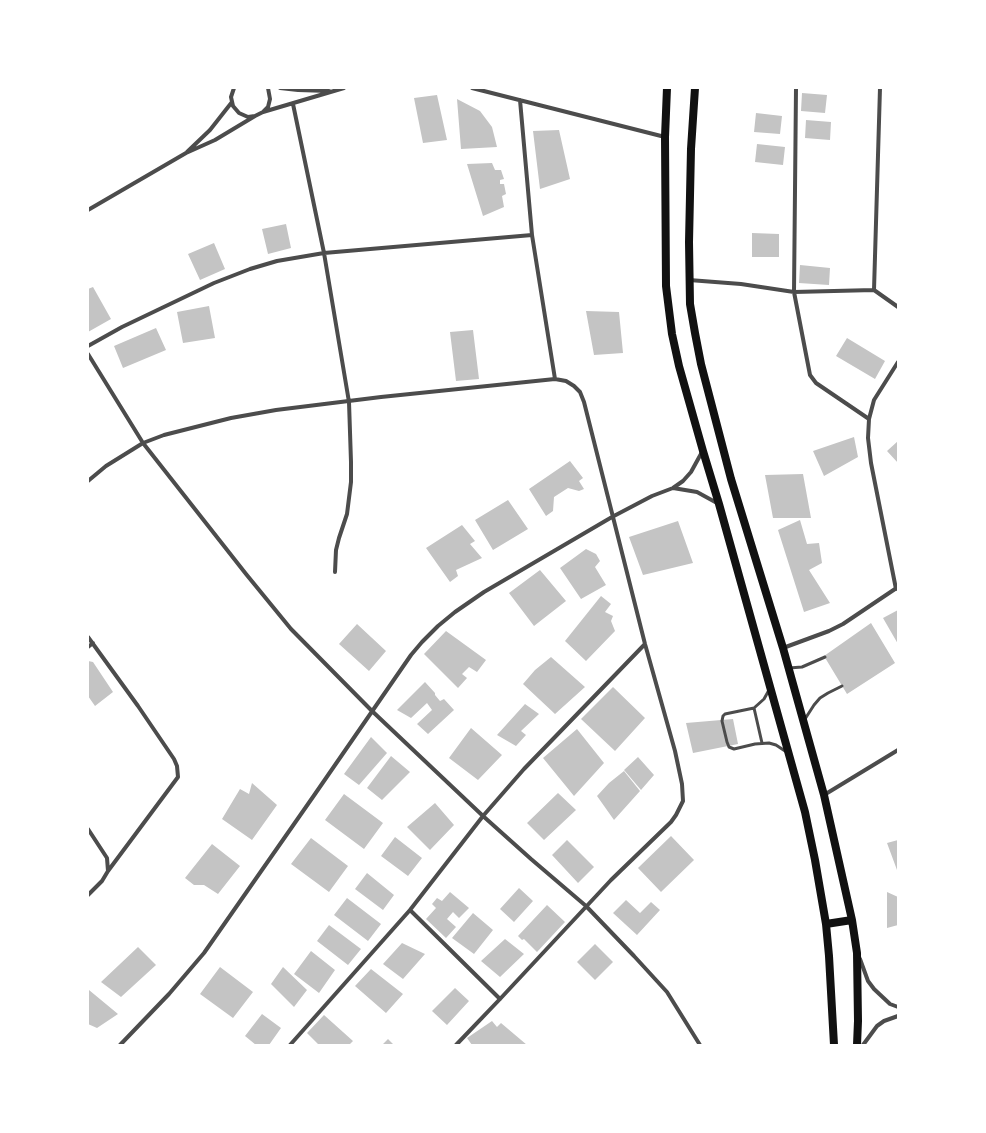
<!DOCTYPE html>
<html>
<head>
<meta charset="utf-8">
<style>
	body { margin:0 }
	#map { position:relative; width:986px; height:1133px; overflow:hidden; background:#fff; font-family:"Roboto Condensed",sans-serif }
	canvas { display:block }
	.frame { position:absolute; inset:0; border:89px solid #fff; pointer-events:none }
</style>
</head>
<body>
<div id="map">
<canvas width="986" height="1133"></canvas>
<div class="frame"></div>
</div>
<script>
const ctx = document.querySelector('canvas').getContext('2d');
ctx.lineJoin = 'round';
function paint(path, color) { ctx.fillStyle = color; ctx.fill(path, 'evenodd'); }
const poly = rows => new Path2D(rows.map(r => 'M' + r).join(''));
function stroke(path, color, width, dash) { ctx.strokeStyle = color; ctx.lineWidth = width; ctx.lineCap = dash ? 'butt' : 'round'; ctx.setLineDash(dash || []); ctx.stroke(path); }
const building = poly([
	[802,93,827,95,825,113,801,111],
	[437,95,447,140,423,143,414,98],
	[457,99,480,111,492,127,497,147,461,149],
	[756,113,782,116,780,134,754,132],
	[806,120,831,122,830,140,805,138],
	[559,130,570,179,540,189,533,131],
	[757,144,785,147,783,165,755,162],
	[492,163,495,170,501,170,504,179,500,180,500,184,504,184,506,194,502,196,504,207,483,216,467,164],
	[286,224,291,248,268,254,262,229],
	[752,233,779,234,779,257,752,257],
	[214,243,225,269,200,280,188,254],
	[800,265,830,268,829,285,799,283],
	[93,287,111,319,88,332,88,289],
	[209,306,215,338,183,343,177,312],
	[586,311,619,312,623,353,594,355],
	[156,328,166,350,123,368,114,346],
	[473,330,479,379,456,381,450,332],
	[847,338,885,361,875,379,836,356],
	[854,437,858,457,824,476,813,451],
	[898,441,898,463,887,451],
	[570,461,583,478,579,481,584,489,579,491,568,488,554,497,553,511,546,516,529,489],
	[803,474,811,518,773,518,765,475],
	[508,500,528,529,493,550,475,520],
	[800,520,807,544,819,543,822,563,809,570,830,603,804,612,778,530],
	[678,521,693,563,643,575,629,537],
	[462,525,475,541,470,544,482,558,456,570,458,576,450,582,426,548],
	[586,549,596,554,600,561,595,567,606,585,581,599,560,568],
	[540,570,566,601,534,626,509,593],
	[601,596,611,604,605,612,613,616,611,621,615,631,586,661,565,641],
	[898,610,898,644,883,618],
	[871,623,895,663,847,694,824,656],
	[357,624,386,651,369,671,339,644],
	[446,631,486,660,477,672,469,667,462,674,467,678,458,688,424,654],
	[551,657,585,687,555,714,523,684,535,670],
	[88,661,93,662,113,692,95,706,88,696],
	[425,682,435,693,435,695,440,701,444,699,454,710,428,734,417,724,432,710,427,703,411,718,397,710],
	[613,687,645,718,615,751,581,719],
	[525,704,539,714,521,731,526,735,516,746,497,735],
	[733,719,738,744,693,753,686,723],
	[471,728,502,755,478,780,449,758],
	[577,729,604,763,574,796,543,758],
	[371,737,387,753,359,785,344,774],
	[391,756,410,772,382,800,367,788],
	[638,757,654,775,641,790,624,770],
	[624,771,640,791,614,820,597,796,609,783],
	[252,783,277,805,252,840,222,819,240,789,249,794],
	[558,793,576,810,544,840,527,823],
	[344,794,383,823,364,849,325,820],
	[435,803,454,825,430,850,407,827],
	[671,836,694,860,661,892,638,868],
	[395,837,422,858,408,876,381,856],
	[311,838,348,866,329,892,291,864],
	[567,840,594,867,578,883,552,855],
	[898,840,898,870,897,870,887,843],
	[212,844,240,866,218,894,204,885,194,885,185,878],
	[367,873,394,895,383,910,355,889],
	[519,888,533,901,514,922,500,909],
	[450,892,469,908,459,918,453,912,447,919,456,927,446,938,426,919,436,908,432,904,437,898,442,901],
	[887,892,898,897,898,925,887,928],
	[347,898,381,924,368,941,334,915],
	[626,900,640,913,651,902,660,910,637,935,613,913],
	[547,905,565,922,537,952,524,939,522,940,518,936],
	[473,913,493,930,474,954,452,938],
	[329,925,361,949,348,965,317,941],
	[505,939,524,954,500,977,481,961],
	[402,943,425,954,403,979,383,964],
	[595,944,613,962,595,980,577,962],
	[138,947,156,965,121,997,101,982],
	[311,951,335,970,319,993,294,974],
	[220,967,253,992,233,1018,200,994],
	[283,967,307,990,294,1007,271,984],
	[371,969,403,994,386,1013,355,986],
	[455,988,469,1001,447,1025,432,1011],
	[89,990,118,1014,97,1028,88,1024,88,991],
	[262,1014,281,1028,269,1045,256,1045,245,1036],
	[324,1015,353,1041,349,1045,319,1045,307,1033],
	[492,1021,497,1027,501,1023,527,1045,472,1045,467,1038],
	[388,1039,394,1045,382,1045]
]);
const service = poly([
	[789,668,802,667,825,657],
	[769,690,764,699,754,708,725,714,723,716,722,721,727,742,729,747,734,749,755,744,769,743,776,745,785,751],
	[754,708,762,743],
	[805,719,814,705,820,698,828,693,842,686]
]);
const minor = poly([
	[234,88,231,97,233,106,239,113,248,117,255,116,263,112,268,107,270,99,268,88],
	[280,88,298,90,329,91],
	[472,88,665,137],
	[796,88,794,292,810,375,816,383,869,419],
	[880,88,874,290,898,307],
	[520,100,532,235,555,379],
	[293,104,324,253,349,402,351,462,351,482,347,514,339,538,336,550,335,572],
	[263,112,344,88],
	[187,152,210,130,232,102],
	[88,210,186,153,215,140,255,116],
	[689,280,741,284,794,292,874,290],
	[88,346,122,327,214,283,250,269,277,261,324,253,532,235],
	[88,354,143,443,246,574,291,629,372,711,483,816,531,859,586,906,634,956,667,992,700,1045],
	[88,481,106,466,143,443,164,435,231,418,276,410,381,397,555,379,566,381,574,386,580,392,584,402,645,644,675,751,682,784,683,801,676,815,671,822,611,880,500,999,456,1045],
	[673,488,697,492,717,503],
	[896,589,871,463,868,438,869,419,874,400,898,362],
	[88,637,138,706,174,759,177,766,178,777,108,871],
	[88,647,93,643],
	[783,648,829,631,843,624,898,587],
	[824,795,898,750],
	[88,829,107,858,108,871,102,881,88,895],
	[410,910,500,999],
	[860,959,868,981,874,989,890,1004,898,1007],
	[120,1045,169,994,204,953,315,794,411,655,422,642,438,626,455,612,484,592,612,517,652,496,673,488,683,481,691,472,702,452],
	[290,1045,410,910,483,816,524,769,645,644],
	[863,1045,877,1026,884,1021,898,1016]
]);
const secondary = poly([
	[667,88,665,137,666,286,672,334,679,366,703,451,719,504,805,812,815,860,826,924,829,956,834,1045],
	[695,88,691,149,689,242,690,304,695,333,701,364,731,479,783,648,824,795,852,920,857,953,858,1021,857,1045],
	[826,924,852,920]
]);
paint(building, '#c4c4c4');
stroke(service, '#4c4c4c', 3);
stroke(minor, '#4c4c4c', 4);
stroke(secondary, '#111', 8);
</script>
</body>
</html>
